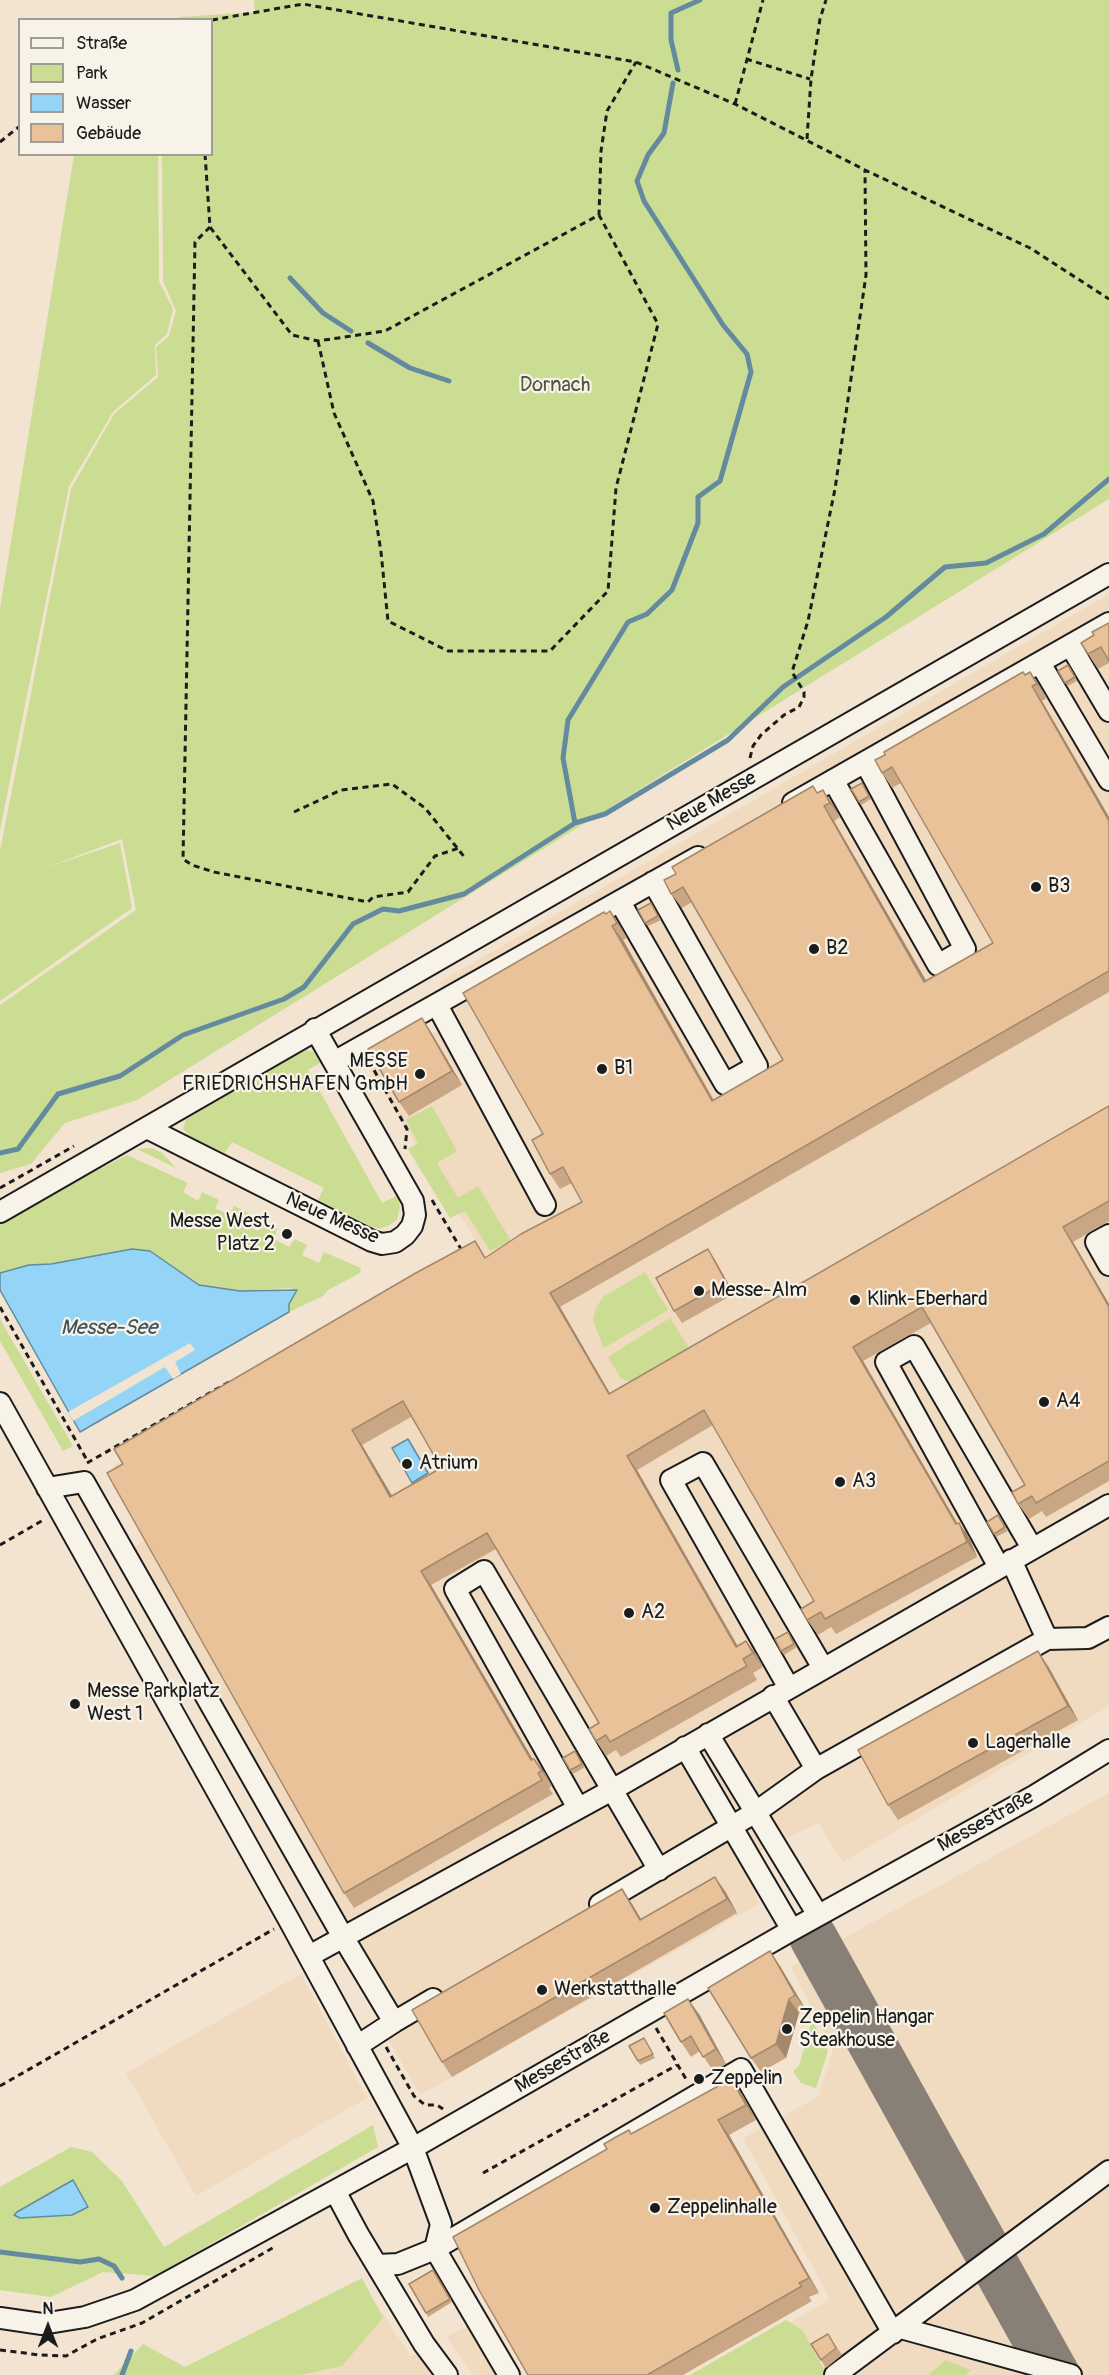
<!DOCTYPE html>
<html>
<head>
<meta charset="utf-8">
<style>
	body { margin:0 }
	#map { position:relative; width:1109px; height:2375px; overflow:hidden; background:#f3e4d1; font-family:Pangolin,sans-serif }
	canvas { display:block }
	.legend { position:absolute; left:18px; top:18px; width:195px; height:138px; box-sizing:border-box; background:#f7f3e8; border:2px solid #9f9d96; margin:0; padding:8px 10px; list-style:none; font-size:18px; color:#1c1c1c }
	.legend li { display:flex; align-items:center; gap:12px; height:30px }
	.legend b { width:30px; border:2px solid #9f9d96 }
	.north { position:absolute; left:18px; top:2297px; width:60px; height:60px; -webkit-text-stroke:4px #f7f3e8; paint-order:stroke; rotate:0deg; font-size:16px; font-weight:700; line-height:24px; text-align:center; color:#1c1c1c }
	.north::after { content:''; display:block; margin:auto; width:21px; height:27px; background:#1c1c1c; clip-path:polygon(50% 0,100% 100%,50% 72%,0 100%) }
</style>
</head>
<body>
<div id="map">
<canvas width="1109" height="2375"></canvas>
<ul class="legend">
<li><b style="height:8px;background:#f7f3e8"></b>Straße</li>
<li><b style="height:16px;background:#cadd92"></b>Park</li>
<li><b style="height:16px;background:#94d4f6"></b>Wasser</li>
<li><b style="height:16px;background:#eac29a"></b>Gebäude</li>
</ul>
<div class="north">N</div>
</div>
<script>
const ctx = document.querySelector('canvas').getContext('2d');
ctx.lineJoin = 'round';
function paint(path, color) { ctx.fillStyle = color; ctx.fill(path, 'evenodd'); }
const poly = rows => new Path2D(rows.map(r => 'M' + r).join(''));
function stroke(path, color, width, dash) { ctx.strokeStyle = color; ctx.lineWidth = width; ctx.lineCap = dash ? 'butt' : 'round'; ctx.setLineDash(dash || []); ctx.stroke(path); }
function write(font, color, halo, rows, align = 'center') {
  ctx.font = font + ' Pangolin,sans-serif'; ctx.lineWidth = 4.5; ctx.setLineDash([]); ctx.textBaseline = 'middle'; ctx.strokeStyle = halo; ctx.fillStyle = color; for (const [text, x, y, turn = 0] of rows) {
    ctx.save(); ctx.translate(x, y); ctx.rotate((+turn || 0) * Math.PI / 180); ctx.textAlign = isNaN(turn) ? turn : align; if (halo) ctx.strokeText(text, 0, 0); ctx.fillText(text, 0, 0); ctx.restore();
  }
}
const built = poly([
	[1109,594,1109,1706,843,1862,818,1823,745,1859,759,1904,420,2095,117,1559,144,1541,112,1485,120,1479,113,1466,485,1256,370,1070,459,1018,440,982],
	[1109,1793,1109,2375,702,2375,830,2299,743,2138,818,2097,833,2051,791,1967],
	[301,1974,367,2098,196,2196,126,2073],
	[376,2303,411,2357,435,2339,461,2375,212,2375],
	[489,2315,524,2375,474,2375,446,2337]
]);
const green = poly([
	[254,0,1109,0,1109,499,137,1100,65,1123,31,1164,0,1173,0,1005,136,910,122,839,45,868,120,843,132,908,0,1001,0,851,71,489,114,414,158,377,156,347,169,336,176,311,163,281,162,155,212,154,212,20,179,19,180,17,255,12],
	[74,155,158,155,159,281,173,309,167,334,155,345,156,375,113,412,69,486,0,830,0,609],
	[308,1050,314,1052,320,1063,308,1070,382,1203,398,1195,400,1208,397,1220,388,1226,378,1229,368,1225,318,1200,324,1188,232,1142,225,1153,190,1136,183,1129,186,1119,302,1052],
	[432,1106,457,1151,437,1163,458,1198,478,1186,511,1241,490,1251,465,1211,450,1218,408,1149,418,1143,406,1120],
	[152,1148,162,1153,176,1168,137,1149],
	[127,1155,188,1183,183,1192,198,1201,202,1192,219,1200,215,1208,229,1215,234,1206,249,1213,244,1224,258,1231,264,1222,277,1229,274,1239,289,1247,295,1239,307,1245,302,1255,319,1263,324,1252,361,1268,360,1273,328,1290,323,1296,289,1312,289,1304,296,1290,289,1288,240,1291,199,1285,150,1251,132,1249,51,1264,29,1265,0,1273,0,1221],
	[645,1272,668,1310,604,1348,593,1321,596,1308,603,1297],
	[670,1318,695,1357,635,1384,621,1378,608,1357],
	[0,1319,73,1446,63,1451,0,1341],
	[813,2022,828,2051,816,2088,801,2083,793,2071,799,2066,811,2023],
	[373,2125,378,2147,155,2276,103,2272,51,2297,0,2290,0,2187,71,2147,92,2152,122,2181,164,2247],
	[362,2278,383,2318,342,2366,300,2375,114,2375,143,2344,185,2367],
	[786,2320,803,2331,825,2372,821,2375,690,2375],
	[946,2360,971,2370,966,2375,928,2375]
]);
const water = poly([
	[132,1249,150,1251,199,1285,240,1291,297,1290,289,1304,289,1312,80,1432,0,1290,0,1273,29,1265,51,1264,132,1249],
	[408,1439,428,1473,412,1483,392,1448,408,1439],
	[73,2180,88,2207,72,2215,20,2218,14,2215,17,2212,73,2180]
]);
const pier = poly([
	[190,1343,195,1350,175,1362,181,1374,173,1379,165,1367,73,1421,68,1412]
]);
const stream = poly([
	[678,70,671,40,671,13,700,0],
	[290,278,323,313,351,331],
	[368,343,410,368,449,381],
	[575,823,563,758,568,720,628,622,647,614,672,590,698,523,698,497,720,481,751,372,747,354,723,325,644,201,637,181,648,155,664,133,673,83],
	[0,1153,18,1149,58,1094,120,1076,183,1035,284,999,304,987,353,924,383,909,399,911,464,894,575,823,605,814,728,740,783,687,886,617,945,567,986,563,1044,534,1109,479],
	[0,2252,80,2262,99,2259,114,2266,122,2278],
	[122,2375,131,2351]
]);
const taxiway = poly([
	[813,1937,1056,2375]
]);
const path = poly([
	[212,20,303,4,636,62,735,104,865,170,1030,248,1109,299],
	[746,59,810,79],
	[735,104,763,0],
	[807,139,811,79,820,19,826,0],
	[0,142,20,126],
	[205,154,210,227,292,335,318,341,385,331,599,215,601,151,607,111,636,62],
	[210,227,195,242,183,859,192,865,214,872,368,902,373,897,408,892,435,856,459,848],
	[318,341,334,413,373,501,381,552,388,621,448,651,550,651,608,591,616,488,658,324,599,215],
	[750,758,753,746,761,735,784,715,799,707,804,697,804,692,792,672,808,621,835,489,866,275,865,170],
	[294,812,341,790,392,784,425,808,466,859],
	[369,1061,407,1129,405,1149],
	[0,1188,74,1146],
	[432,1200,461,1249,459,1250],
	[0,1307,88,1462],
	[87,1463,229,1382],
	[0,1545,45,1519],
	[656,2028,686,2079],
	[386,2047,414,2096,425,2105,437,2105,443,2109],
	[0,2086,274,1929],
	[483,2173,677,2065],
	[0,2350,40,2355,66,2356,97,2339,142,2323,276,2246]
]);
const minor = poly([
	[1070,645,1109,711],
	[1040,663,1109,780],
	[833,780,938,965,965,949,865,762],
	[793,803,1109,623],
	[620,902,725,1084,757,1066,653,882],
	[437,1005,545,1205],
	[334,1062,698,857],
	[147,1128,372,1241,382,1244,395,1242,405,1235,412,1226,415,1215,413,1201,315,1029],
	[0,1212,1109,574],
	[1109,1235,1096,1242,1109,1265],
	[0,1403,289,1920,413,2148,441,2224,435,2249,509,2375],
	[47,1488,84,1482,343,1937,394,2022,433,1999],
	[999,1567,886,1362,914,1346,1032,1548],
	[1047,1639,1088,1638,1109,1627],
	[789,1688,671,1480,703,1463,823,1668],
	[773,1696,816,1769],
	[708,1734,818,1915],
	[685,1747,792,1930],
	[578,1808,455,1589,484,1571,659,1870],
	[600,1904,756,1812,816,1769,1047,1639,1011,1560],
	[309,1956,612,1790,1109,1505],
	[357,2046,394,2022],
	[335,2191,358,2234,424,2344,447,2375],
	[378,2265,398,2264,435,2249,741,2069,893,2333],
	[0,2318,42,2324,85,2317,135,2300,413,2148,792,1930,1034,1796,1109,1750],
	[901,2328,1071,2375],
	[835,2375,1109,2171]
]);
const wall = poly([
	[1109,623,1109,663,1098,669,1088,654,1094,635],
	[1068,665,1077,681,1068,686,1058,671],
	[1030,672,1047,698,1042,701,1109,817,1109,992,560,1307,610,1394,1109,1106,1109,1221,1073,1242,1109,1304,1109,1481,1046,1517,1042,1511,1029,1519,1018,1504,1025,1485,931,1323,863,1361,958,1524,959,1523,969,1537,977,1557,836,1634,831,1627,818,1635,807,1620,814,1601,713,1425,637,1470,738,1646,746,1641,757,1655,763,1667,753,1673,757,1680,621,1757,616,1750,606,1756,596,1741,599,1723,496,1549,431,1585,533,1760,545,1773,552,1786,549,1788,553,1794,354,1908,344,1893,107,1473,582,1202,572,1183,560,1189,550,1174,543,1134,606,914,620,926,627,938,623,940,714,1100,783,1060,692,902,682,908,671,894,818,793,823,790,833,805,840,817,834,821,926,981,993,943,901,783,892,788,882,773],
	[411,1417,441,1468,392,1496,362,1445],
	[862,783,871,799,861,805,859,802],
	[653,907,661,920,648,926,645,923],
	[431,1032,462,1085,409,1116,399,1102],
	[715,1260,734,1294,682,1323,674,1311],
	[999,1515,1008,1531,996,1537,994,1534],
	[788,1632,797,1647,784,1655,781,1651],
	[1048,1666,1078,1720,898,1820,888,1805],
	[575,1751,585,1767,573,1774,570,1770],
	[622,1889,632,1904,641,1919,725,1891,737,1913,452,2077,442,2062],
	[780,1966,806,2010,799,2013,786,2058,761,2072,751,2058],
	[699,2014,726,2064,713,2071,700,2051,691,2057,681,2042],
	[644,2038,655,2058,640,2065,638,2061],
	[742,2094,756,2120,729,2135,819,2293,809,2297,812,2301,683,2375,528,2375,607,2149,631,2134],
	[436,2274,452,2302,428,2317,426,2313],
	[828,2334,842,2355,826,2368,821,2360]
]);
const shadedWall = poly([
	[1030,672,1040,687,1047,698,1037,684],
	[1032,686,1042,701,1109,817,1109,821],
	[823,790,833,805,840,817,830,803],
	[824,806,834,821,935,996,924,982],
	[610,911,620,926,627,938,617,923],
	[612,926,623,940,722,1116,712,1101],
	[422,1018,431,1032,462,1085,452,1071],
	[1063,1227,1073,1242,1109,1304,1109,1307],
	[708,1249,715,1260,734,1294,726,1282],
	[550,1293,560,1307,619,1409,609,1394],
	[853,1347,863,1361,962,1532,959,1523,969,1537,977,1557,967,1542],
	[352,1430,362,1445,401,1511,390,1497],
	[627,1456,637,1470,744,1658,736,1647],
	[421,1571,431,1585,542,1775,531,1760],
	[746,1641,757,1655,763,1667,753,1653],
	[1038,1651,1048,1666,1078,1720,1068,1706],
	[534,1759,545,1773,552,1786],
	[715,1877,725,1891,737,1913,727,1899],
	[622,1889,632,1904,650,1934,640,1920],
	[770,1951,780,1966,806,2010,795,1995],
	[688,1999,699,2014,726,2064,716,2049],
	[789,1999,799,2013,786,2058,776,2044],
	[731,2079,742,2094,756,2120,746,2105],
	[718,2120,729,2135,819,2293,809,2278]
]);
const building = poly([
	[1109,623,1109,661,1101,647,1088,654,1081,643,1094,635,1092,632,1109,623],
	[1068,665,1075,677,1065,683,1058,671,1068,665],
	[1023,672,1025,675,1030,672,1037,684,1032,686,1109,821,1109,971,550,1293,609,1394,1109,1106,1109,1201,1063,1227,1109,1307,1109,1461,1036,1503,1032,1496,1018,1504,1012,1492,1025,1485,922,1307,853,1347,956,1524,959,1523,967,1542,825,1619,821,1612,807,1620,801,1609,814,1601,704,1410,627,1456,736,1647,746,1641,753,1653,743,1659,747,1666,610,1742,606,1735,596,1741,589,1729,599,1723,487,1533,421,1571,531,1760,534,1759,542,1771,538,1773,542,1780,344,1893,107,1473,123,1464,114,1449,414,1274,475,1241,485,1258,521,1234,582,1202,563,1167,550,1174,532,1140,543,1134,463,993,604,912,606,914,610,911,617,923,612,926,712,1101,783,1060,683,887,671,894,664,880,676,874,672,867,813,786,817,793,823,790,830,803,824,806,924,982,993,943,892,767,882,773,875,760,885,755,884,752,1023,672],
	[403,1401,441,1468,390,1497,352,1430,403,1401],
	[862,783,869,796,859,802,851,789,862,783],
	[651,903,658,916,645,923,638,910,651,903],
	[422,1018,452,1071,399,1102,368,1049,422,1018],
	[708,1249,726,1282,674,1311,656,1278,708,1249],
	[998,1515,1005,1527,994,1534,987,1522,998,1515],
	[788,1632,794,1644,781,1651,775,1639,788,1632],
	[1038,1651,1068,1706,888,1805,858,1750,1038,1651],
	[575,1751,582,1764,570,1770,563,1758,575,1751],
	[715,1877,727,1899,442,2062,412,2010,622,1889,640,1920,715,1877],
	[770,1951,795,1995,789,1999,776,2044,751,2058,708,1988,770,1951],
	[688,1999,716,2049,703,2057,691,2036,681,2042,664,2013,688,1999],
	[644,2038,653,2054,638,2061,629,2046,644,2038],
	[731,2079,746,2105,718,2120,809,2278,799,2283,802,2286,647,2375,528,2375,479,2290,453,2237,607,2149,604,2144,616,2137,629,2130,631,2134,731,2079],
	[433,2270,450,2299,426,2313,409,2284,433,2270],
	[828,2334,836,2348,821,2360,811,2344,828,2334]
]);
const markers = [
	[1036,887,6,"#1c1c1c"],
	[814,949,6,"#1c1c1c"],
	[602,1069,6,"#1c1c1c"],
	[420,1074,6,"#1c1c1c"],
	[287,1234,6,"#1c1c1c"],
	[699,1291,6,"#1c1c1c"],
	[855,1300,6,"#1c1c1c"],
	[1044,1402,6,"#1c1c1c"],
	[407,1464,6,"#1c1c1c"],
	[840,1482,6,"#1c1c1c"],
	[629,1613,6,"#1c1c1c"],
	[75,1704,6,"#1c1c1c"],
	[973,1743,6,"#1c1c1c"],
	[542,1990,6,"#1c1c1c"],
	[787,2029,6,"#1c1c1c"],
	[699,2079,6,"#1c1c1c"],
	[655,2208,6,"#1c1c1c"]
];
const parkNames = [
	["Dornach",555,386]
];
const streetNames = [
	["Neue Messe",712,802,-30],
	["Neue Messe",332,1219,24],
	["Messestraße",986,1822,-29],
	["Messestraße",563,2062,-30]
];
const poiNames = [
	["B3",1048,887],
	["B2",826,949],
	["MESSE",408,1062,"right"],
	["FRIEDRICHSHAFEN GmbH",408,1085,"right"],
	["B1",614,1069],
	["Messe West,",275,1222,"right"],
	["Platz 2",275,1245,"right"],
	["Messe-Alm",711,1291],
	["Klink-Eberhard",867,1300],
	["A4",1056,1402],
	["Atrium",419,1464],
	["A3",852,1482],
	["A2",641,1613],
	["Messe Parkplatz",87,1692],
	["West 1",87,1715],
	["Lagerhalle",985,1743],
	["Werkstatthalle",554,1990],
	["Zeppelin Hangar",799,2018],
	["Steakhouse",799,2041],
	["Zeppelin",711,2079],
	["Zeppelinhalle",667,2208]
];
const waterNames = [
	["Messe-See",109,1329]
];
paint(built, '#f0dac0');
paint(green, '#cadd92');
paint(water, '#94d4f6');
stroke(water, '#648a9f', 1.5);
paint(pier, '#f3e4d1');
stroke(stream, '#648a9f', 5);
stroke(taxiway, '#888076', 48);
stroke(minor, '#1c1c1c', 24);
stroke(path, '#1c1c1c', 3, [6, 4.5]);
stroke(minor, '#f7f3e8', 20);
paint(wall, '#c9a784');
paint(shadedWall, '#a4886c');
paint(building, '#eac29a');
stroke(building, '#a4886c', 1.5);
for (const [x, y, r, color] of markers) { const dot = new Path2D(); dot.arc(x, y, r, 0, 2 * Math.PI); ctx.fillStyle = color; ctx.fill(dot); stroke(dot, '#f7f3e8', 2); }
write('20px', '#50563f', '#f7f3e8', parkNames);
write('20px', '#1c1c1c', '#f7f3e8', streetNames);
write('20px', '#1c1c1c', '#f7f3e8', poiNames, 'left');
write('italic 21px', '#40535d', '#f7f3e8', waterNames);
</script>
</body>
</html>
